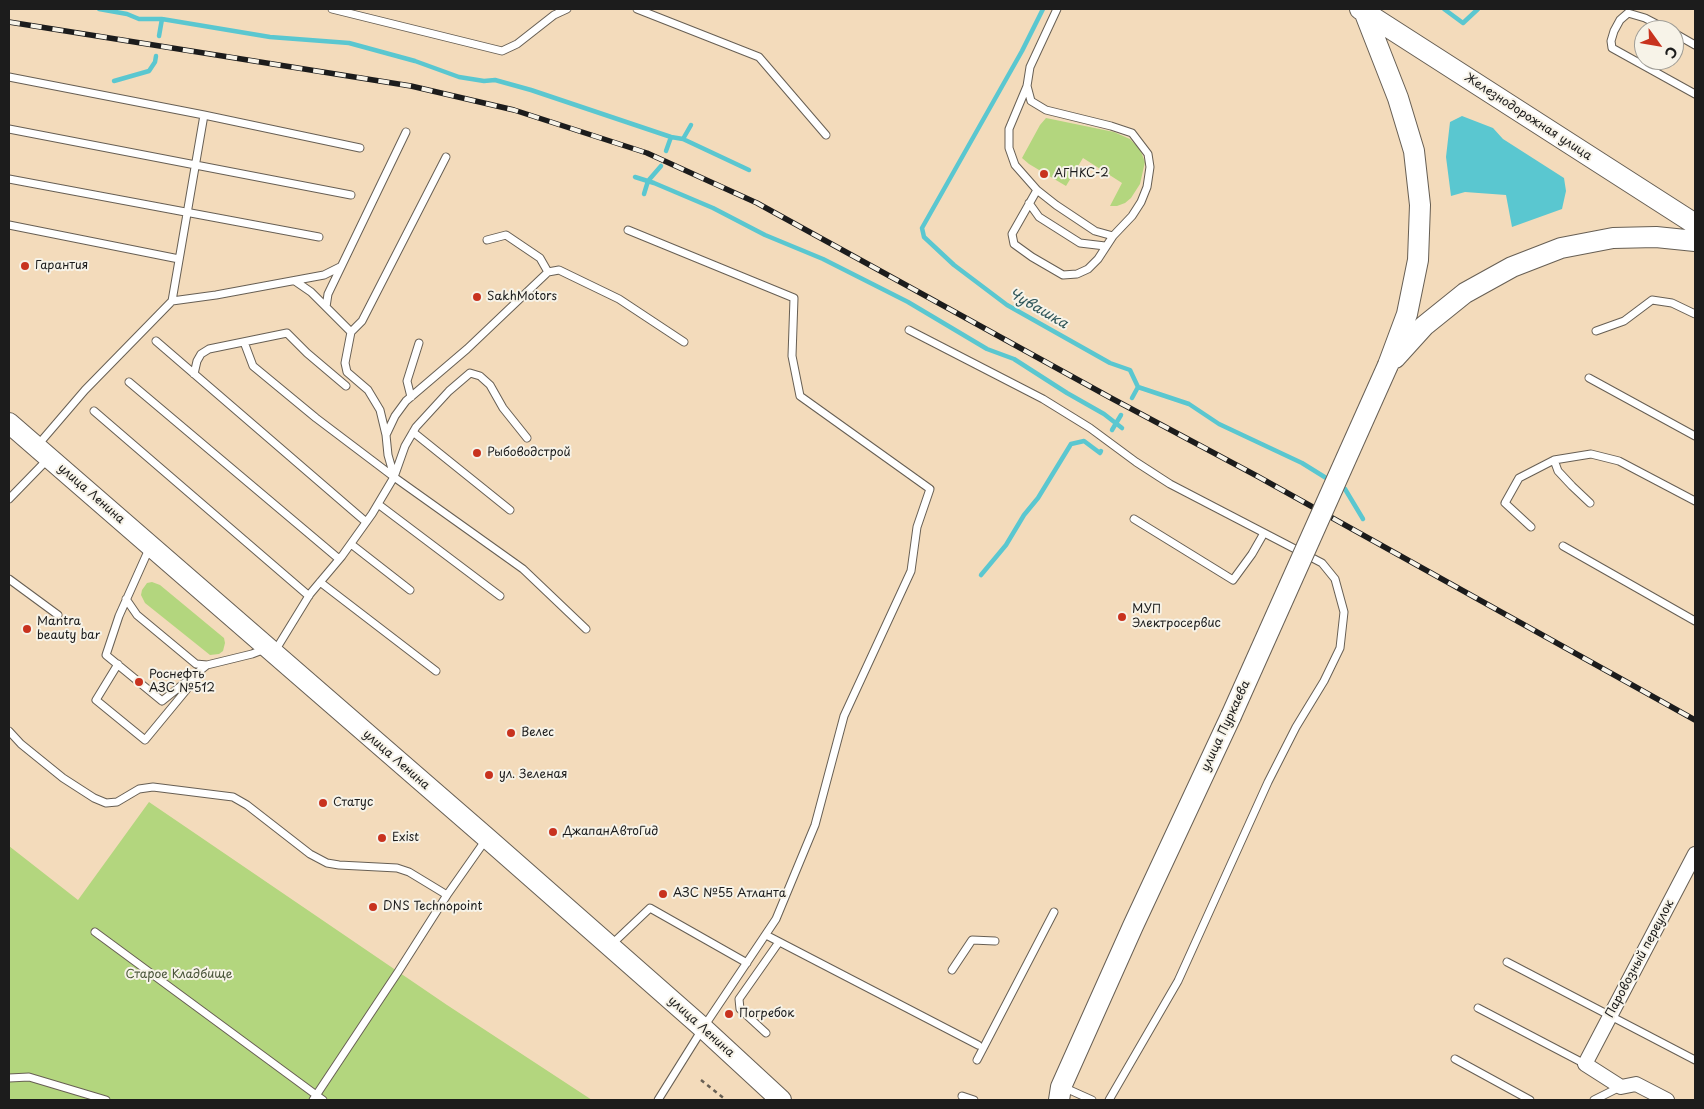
<!DOCTYPE html>
<html>
<head>
<meta charset="utf-8">
<style>
	body { margin:0 }
	#map { position:relative; width:1704px; height:1109px; overflow:hidden; background:#f3dbbb; font-family:"Playpen Sans",sans-serif }
	canvas { display:block }
	.frame { position:absolute; inset:0; border:10px solid #1c1c1c; pointer-events:none }
	.north { position:absolute; left:1634px; top:20px; width:50px; height:50px; box-sizing:border-box; background:#f7f3e8; border:1px solid #9f9d96; border-radius:50%; rotate:122deg; font-size:14px; font-weight:700; line-height:20px; text-align:center; color:#1c1c1c }
	.north::after { content:''; display:block; margin:auto; width:18px; height:22px; background:#c8321e; clip-path:polygon(50% 0,100% 100%,50% 72%,0 100%) }
</style>
</head>
<body>
<div id="map">
<canvas width="1704" height="1109"></canvas>
<div class="frame"></div>
<div class="north">С</div>
</div>
<script>
const ctx = document.querySelector('canvas').getContext('2d');
ctx.lineJoin = 'round';
function paint(path, color) { ctx.fillStyle = color; ctx.fill(path, 'evenodd'); }
const poly = rows => new Path2D(rows.map(r => 'M' + r).join(''));
function stroke(path, color, width, dash) { ctx.strokeStyle = color; ctx.lineWidth = width; ctx.lineCap = dash ? 'butt' : 'round'; ctx.setLineDash(dash || []); ctx.stroke(path); }
function write(font, color, halo, rows, align = 'center') {
  ctx.font = font + ' "Playpen Sans",sans-serif'; ctx.lineWidth = 4; ctx.setLineDash([]); ctx.textBaseline = 'middle'; ctx.strokeStyle = halo; ctx.fillStyle = color; for (const [text, x, y, turn = 0] of rows) {
    ctx.save(); ctx.translate(x, y); ctx.rotate((+turn || 0) * Math.PI / 180); ctx.textAlign = isNaN(turn) ? turn : align; if (halo) ctx.strokeText(text, 0, 0); ctx.fillText(text, 0, 0); ctx.restore();
  }
}
const green = poly([
	[1046,118,1114,132,1130,139,1140,149,1145,162,1140,184,1131,198,1125,203,1117,206,1110,206,1122,183,1083,158,1066,186,1029,164,1022,158,1040,125],
	[152,582,160,585,224,638,225,643,223,651,219,654,210,655,145,603,141,595,142,590,147,583],
	[149,802,447,1005,592,1100,9,1100,9,846,78,900]
]);
const water = poly([
	[1462,116,1493,128,1503,139,1564,178,1566,191,1562,209,1512,227,1506,195,1465,192,1451,196,1446,157,1450,122]
]);
const stream = poly([
	[99,9,127,14,139,19,162,19,270,37,349,43,415,61,459,77,484,81,495,80,531,90,671,137,683,139,691,125],
	[1043,9,1022,51,922,228,924,237,954,265,1007,305,1110,363,1130,370,1138,387,1189,404,1219,424,1302,463,1331,481],
	[1444,9,1463,23,1478,9],
	[159,36,162,19],
	[114,81,149,71,155,62,156,56],
	[683,139,749,170],
	[666,151,671,137],
	[635,177,654,183,713,208,765,235,823,259,908,302,987,349,1014,359,1067,393,1104,414,1122,428],
	[644,194,648,181,661,166],
	[1132,398,1138,387],
	[1112,430,1121,415],
	[1340,486,1345,489,1363,519],
	[981,575,1006,545,1024,515,1038,498,1071,444,1084,441,1100,453,1101,451]
]);
const path = poly([
	[701,1080,726,1100]
]);
const service = poly([
	[332,9,502,51,517,44,554,15,567,9],
	[637,9,759,57,826,135],
	[1668,30,1645,18,1628,13,1620,20,1614,31,1611,41,1612,48,1695,94],
	[1674,33,1695,45],
	[9,77,204,115,360,148],
	[1027,86,1031,101,1046,110,1111,126,1132,133,1148,154,1150,167,1147,187,1141,202,1132,216,1113,236,1095,231,1056,205,1037,190,1015,165,1009,148,1009,129,1027,86,1030,67,1057,9],
	[9,129,351,195],
	[9,179,319,237],
	[1037,190,1012,234,1014,244,1032,257,1063,275,1077,274,1088,269,1098,259,1113,236],
	[1029,203,1039,217,1080,243,1105,246],
	[9,225,179,259],
	[628,230,794,298,792,356,800,396,930,489,917,527,911,571,844,716,815,825,776,919,703,1028,658,1100],
	[487,240,506,235,540,258,548,272],
	[295,281,311,292,326,307],
	[172,301,216,295,324,275,340,267],
	[909,330,1043,399,1090,428,1136,462,1170,484,1322,563,1335,579,1344,612,1340,648,1324,681,1296,727,1268,782,1178,981,1109,1100],
	[1596,331,1624,321,1652,300,1672,303,1695,314],
	[351,332,326,307,328,294,406,132],
	[156,341,366,522],
	[244,342,253,366,316,418,394,477,523,569,586,629],
	[194,374,197,361,201,354,209,349,287,333,307,353,346,386],
	[1589,378,1695,436],
	[129,382,339,559],
	[411,397,407,381,419,343],
	[94,411,309,596],
	[413,432,510,510],
	[386,435,380,410,368,390,347,372,345,363,351,332,362,321,446,157],
	[37,446,85,390,172,301,204,115],
	[1554,460,1558,471,1572,486,1590,503],
	[394,476,388,455,386,435,395,416,406,401,467,349,548,272,559,270,619,299,684,342],
	[9,499,47,460],
	[378,504,500,596],
	[1134,519,1233,580,1252,554,1264,533],
	[1531,527,1505,503,1519,478,1554,460,1591,454,1619,461,1695,501],
	[351,544,410,590],
	[1563,546,1695,621],
	[149,549,119,616,106,655,162,701,207,665,252,654,265,649],
	[9,579,58,615],
	[320,582,436,671],
	[126,599,137,615,196,664,207,665],
	[275,651,310,594,342,556,372,514,394,477,405,446,416,427,449,391,470,373,480,376,490,385,503,408,527,438],
	[118,664,96,700,145,740,197,677],
	[9,731,21,744,63,778,94,798,106,803,117,802,139,789,153,787,233,797,247,805,310,854,327,863,339,865,397,868,409,872,447,895],
	[95,932,323,1100],
	[766,935,978,1045],
	[611,945,650,908,747,963],
	[1507,962,1695,1060],
	[952,970,972,940,995,941],
	[1478,1008,1585,1064],
	[766,1033,740,1009,739,999,779,942],
	[1455,1059,1530,1100],
	[977,1060,1054,912],
	[9,1078,29,1077,106,1100],
	[1063,1087,1092,1100],
	[962,1096,974,1100],
	[313,1100,398,972,447,895,487,838],
	[1594,1100,1620,1087]
]);
const minor = poly([
	[1667,1100,1636,1084,1621,1087,1585,1064,1695,854]
]);
const secondary = poly([
	[1360,9,1695,224],
	[1364,11,1398,98,1414,151,1420,205,1418,260,1407,314,1388,365],
	[1395,358,1424,326,1465,293,1512,267,1561,248,1613,238,1656,237,1695,241],
	[9,423,487,838,703,1028,781,1100],
	[1059,1100,1061,1087,1133,926,1231,716]
]);
const rail = poly([
	[9,22,411,86,514,110,647,153,757,203,1111,398,1257,476,1695,720]
]);
const secondaryBridge = poly([
	[1231,716,1388,365]
]);
const markers = [
	[1044,174,5,"#c8321e"],
	[25,266,5,"#c8321e"],
	[477,297,5,"#c8321e"],
	[477,453,5,"#c8321e"],
	[1122,617,5,"#c8321e"],
	[27,629,5,"#c8321e"],
	[139,682,5,"#c8321e"],
	[511,733,5,"#c8321e"],
	[489,775,5,"#c8321e"],
	[323,803,5,"#c8321e"],
	[553,832,5,"#c8321e"],
	[382,838,5,"#c8321e"],
	[663,894,5,"#c8321e"],
	[373,907,5,"#c8321e"],
	[729,1014,5,"#c8321e"]
];
const streetNames = [
	["Железнодорожная улица",1528,117,33],
	["улица Ленина",91,494,41],
	["улица Пуркаева",1226,726,-65],
	["улица Ленина",396,760,41],
	["Паровозный переулок",1640,959,-62],
	["улица Ленина",701,1027,42]
];
const poiNames = [
	["АГНКС-2",1054,174],
	["Гарантия",35,266],
	["SakhMotors",487,297],
	["Рыбоводстрой",487,453],
	["МУП",1132,610],
	["Электросервис",1132,624],
	["Mantra",37,622],
	["beauty bar",37,636],
	["Роснефть",149,675],
	["АЗС №512",149,689],
	["Велес",521,733],
	["ул. Зеленая",499,775],
	["Статус",333,803],
	["ДжапанАвтоГид",563,832],
	["Exist",392,838],
	["АЗС №55 Атланта",673,894],
	["DNS Technopoint",383,907],
	["Погребок",739,1014]
];
const parkNames = [
	["Старое Кладбище",179,975]
];
const waterNames = [
	["Чувашка",1038,309,30]
];
paint(green, '#b3d67e');
paint(water, '#5ac7d0');
stroke(stream, '#5ac7d0', 4.5);
stroke(service, '#675f54', 9);
stroke(minor, '#675f54', 16);
stroke(secondary, '#675f54', 22);
stroke(path, '#675f54', 2.5, [4, 4]);
stroke(service, '#fff', 7);
stroke(minor, '#fff', 14);
stroke(secondary, '#fff', 20);
stroke(rail, '#1c1c1c', 5.5);
stroke(rail, '#f7f3e8', 4, [11]);
stroke(secondaryBridge, '#675f54', 22, []);
stroke(secondaryBridge, '#fff', 20);
for (const [x, y, r, color] of markers) { const dot = new Path2D(); dot.arc(x, y, r, 0, 2 * Math.PI); ctx.fillStyle = color; ctx.fill(dot); stroke(dot, '#f7f3e8', 2); }
write('12px', '#1c1c1c', '#f7f3e8', streetNames);
write('12px', '#1c1c1c', '#f7f3e8', poiNames, 'left');
write('12px', '#495439', '#f7f3e8', parkNames);
write('italic 14px', '#32585b', '#f7f3e8', waterNames);
</script>
</body>
</html>
